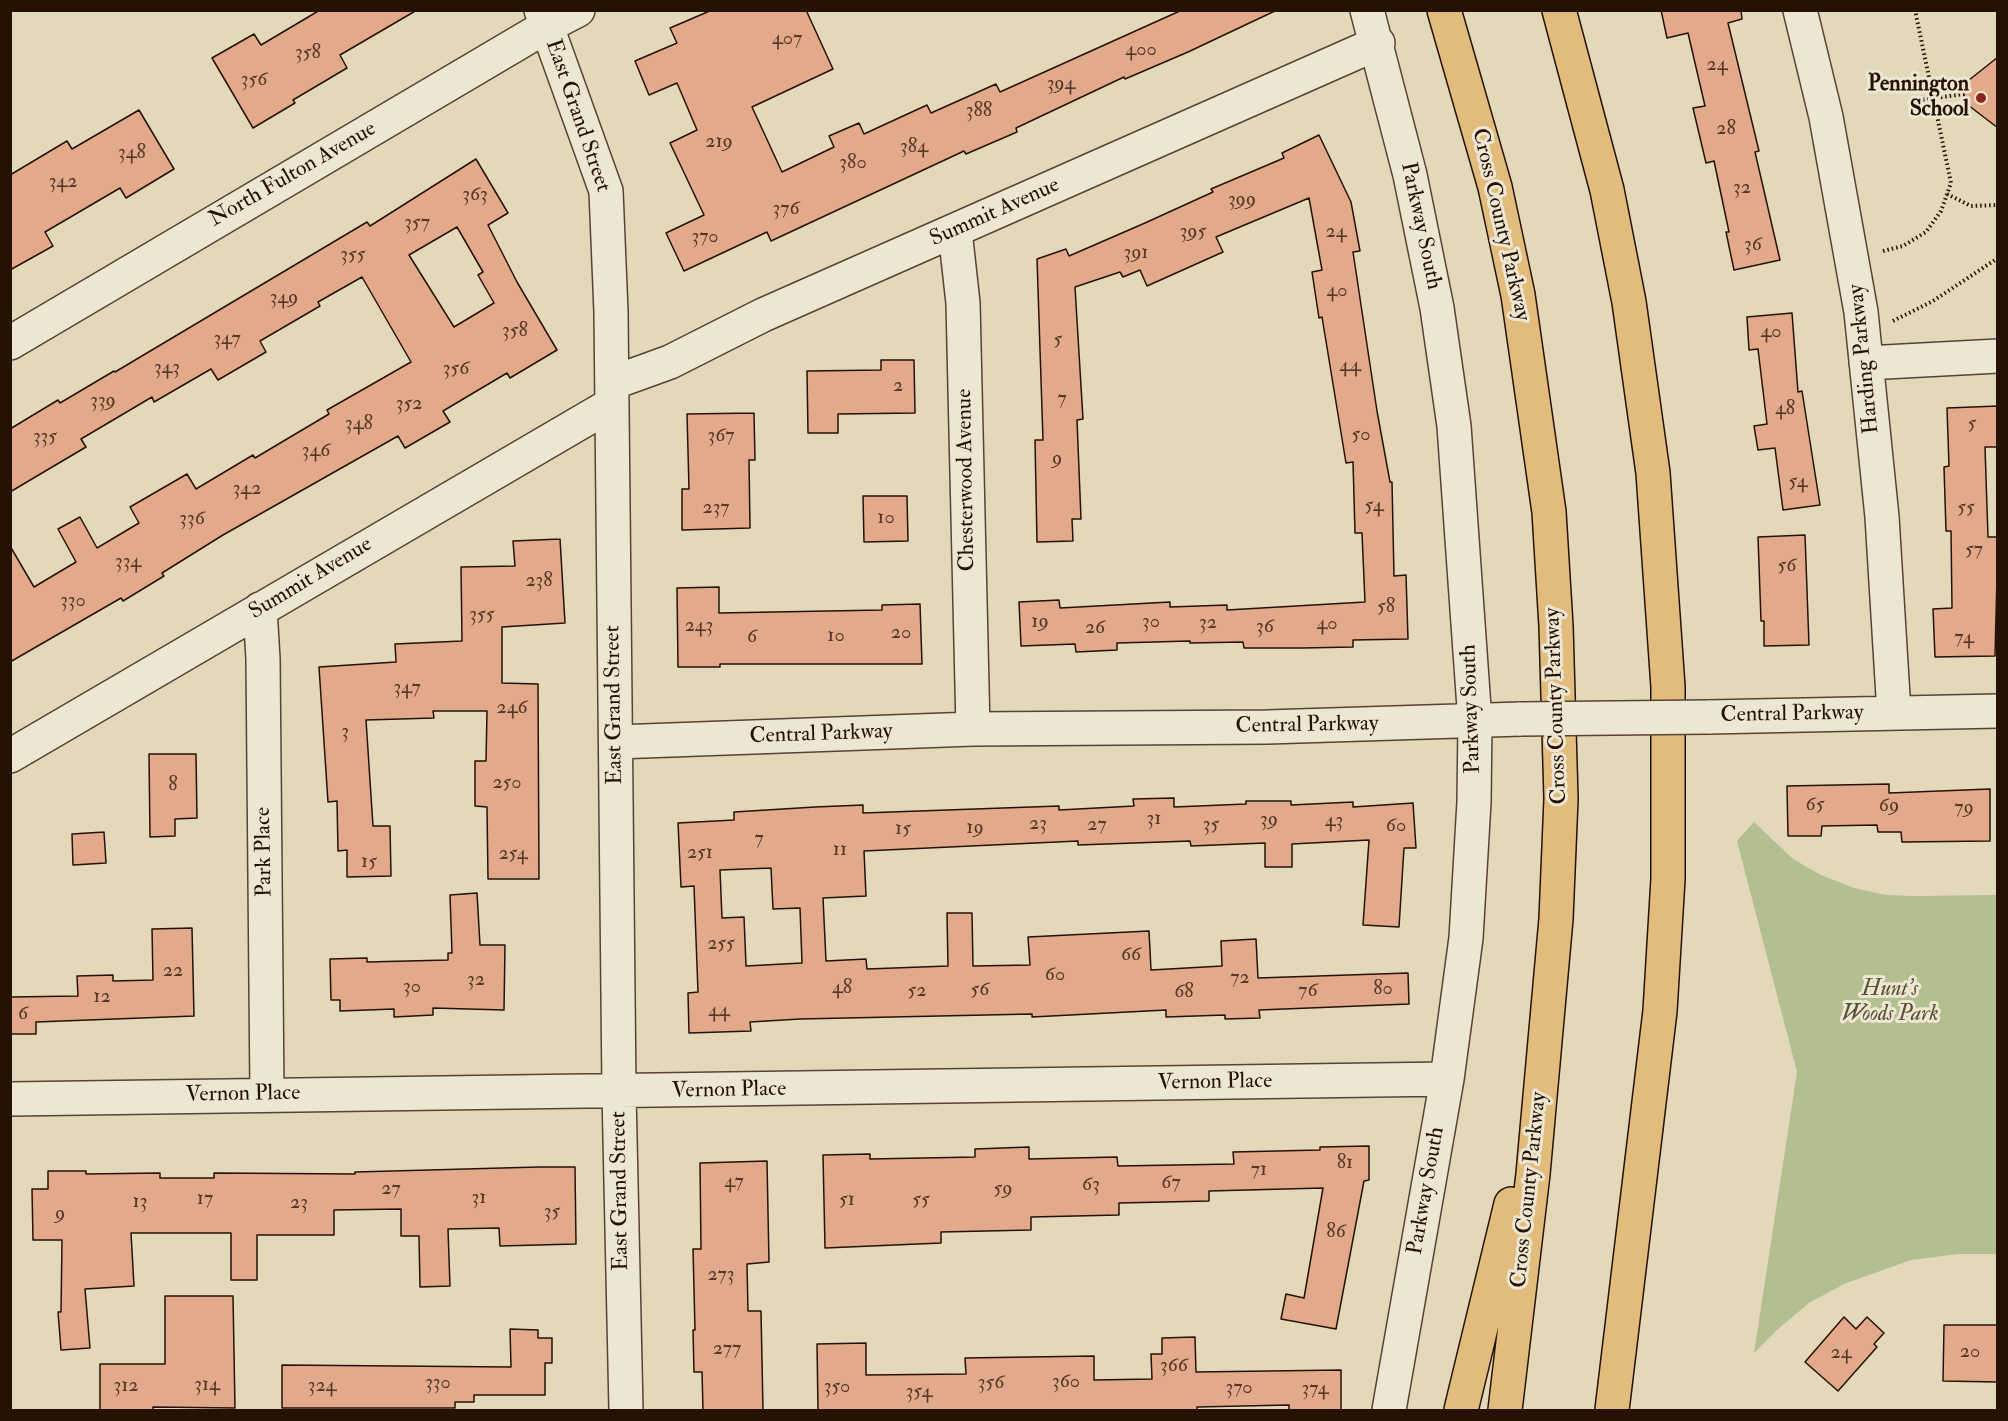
<!DOCTYPE html>
<html>
<head>
<meta charset="utf-8">
<style>
	body { margin:0 }
	#map { position:relative; width:2008px; height:1421px; overflow:hidden; background:#e3d9ba; font-family:"IM FELL Double Pica",serif }
	canvas { display:block }
	.frame { position:absolute; inset:0; border:12px solid #261205; pointer-events:none }
</style>
</head>
<body>
<div id="map">
<canvas width="2008" height="1421"></canvas>
<div class="frame"></div>
</div>
<script>
const ctx = document.querySelector('canvas').getContext('2d');
ctx.lineJoin = 'round';
function paint(path, color) { ctx.fillStyle = color; ctx.fill(path, 'evenodd'); }
const poly = rows => new Path2D(rows.map(r => 'M' + r).join(''));
function stroke(path, color, width, dash) { ctx.strokeStyle = color; ctx.lineWidth = width; ctx.lineCap = dash ? 'butt' : 'round'; ctx.setLineDash(dash || []); ctx.stroke(path); }
function write(font, color, halo, rows, align = 'center') {
  ctx.font = font + ' "IM FELL Double Pica",serif'; ctx.lineWidth = 6; ctx.setLineDash([]); ctx.textBaseline = 'middle'; ctx.strokeStyle = halo; ctx.fillStyle = color; for (const [text, x, y, turn = 0] of rows) {
    ctx.save(); ctx.translate(x, y); ctx.rotate((+turn || 0) * Math.PI / 180); ctx.textAlign = isNaN(turn) ? turn : align; if (halo) ctx.strokeText(text, 0, 0); ctx.fillText(text, 0, 0); ctx.restore();
  }
}
const green = poly([
	[1754,822,1793,859,1821,875,1854,888,1886,895,1914,896,1997,895,1998,1254,1958,1254,1911,1260,1844,1284,1809,1303,1778,1329,1754,1353,1797,1072,1737,841]
]);
const building = poly([
	[320,10,417,10,340,55,347,68,293,100,295,103,253,128,212,58,254,34,261,45,320,10],
	[712,10,806,10,833,69,752,107,782,172,834,147,829,136,859,123,864,134,927,105,931,113,996,84,1000,92,1182,10,1277,10,1188,52,1125,79,1124,77,1016,128,1017,132,966,154,964,151,771,241,767,232,684,271,666,233,704,215,670,143,697,130,677,83,649,95,635,61,677,43,670,28,712,10],
	[1661,10,1741,10,1742,19,1728,23,1759,151,1755,152,1780,260,1734,270,1726,232,1729,232,1714,161,1706,163,1693,108,1705,106,1688,33,1667,38,1661,10],
	[1998,57,1998,128,1964,102,1964,84,1998,57],
	[139,110,174,169,126,198,120,188,45,232,53,246,10,270,10,175,67,141,72,149,139,110],
	[1319,135,1351,202,1360,251,1353,252,1377,411,1390,482,1392,482,1394,576,1406,575,1408,639,1353,640,1353,647,1302,648,1244,648,1243,642,1190,643,1190,641,1117,643,1117,650,1076,652,1075,644,1021,646,1019,602,1059,600,1060,608,1170,602,1170,607,1227,605,1227,610,1365,602,1362,533,1355,533,1353,462,1346,463,1322,317,1319,318,1312,272,1322,270,1309,198,1216,237,1223,252,1147,286,1140,270,1123,277,1120,272,1075,287,1083,419,1077,420,1081,519,1072,519,1073,541,1037,542,1035,440,1043,440,1037,259,1066,249,1069,256,1145,223,1213,192,1211,189,1284,158,1282,153,1319,135],
	[476,159,508,213,488,225,517,282,557,350,510,378,507,373,443,411,450,422,405,448,398,436,223,535,162,573,164,576,123,601,121,598,10,662,10,546,34,587,76,562,58,529,80,517,97,548,139,523,130,507,187,474,196,489,253,455,255,458,329,414,327,410,411,362,362,277,318,302,320,306,260,341,266,352,218,380,211,369,154,402,152,397,81,439,86,447,10,492,10,429,58,400,60,403,114,371,115,372,367,222,370,226,476,159],
	[457,227,483,272,478,275,494,303,454,327,409,255,457,227],
	[1792,313,1798,392,1802,391,1820,505,1783,510,1775,448,1758,450,1754,426,1767,424,1758,349,1749,350,1747,317,1792,313],
	[881,360,914,360,915,413,838,414,838,433,808,433,807,371,881,370,881,360],
	[1998,406,1998,447,1985,447,1988,537,1998,537,1995,656,1935,657,1933,609,1952,608,1951,531,1946,531,1944,467,1949,466,1947,408,1998,406],
	[754,413,755,460,749,460,750,528,682,530,682,489,689,489,687,414,754,413],
	[863,496,907,496,908,541,864,542,863,496],
	[1805,535,1809,645,1764,646,1764,621,1761,621,1758,537,1805,535],
	[560,539,565,623,502,627,502,683,538,684,539,879,488,879,487,807,475,806,475,761,486,761,487,711,433,711,434,718,366,720,373,826,390,826,391,876,347,877,347,850,338,851,337,801,328,802,319,667,396,662,395,644,462,641,461,567,515,566,513,541,560,539],
	[719,587,719,613,882,610,882,605,920,604,922,664,720,664,720,667,678,667,677,588,719,587],
	[149,754,196,754,197,818,175,819,175,836,150,837,149,754],
	[1889,784,1889,793,1990,789,1990,841,1902,842,1901,832,1878,832,1877,825,1822,826,1821,836,1788,836,1787,786,1889,784],
	[1174,798,1174,807,1246,804,1246,801,1291,801,1291,805,1353,802,1353,807,1413,803,1416,848,1404,848,1399,927,1363,925,1369,840,1292,844,1292,867,1265,867,1265,843,1191,846,1190,841,1078,845,1078,841,864,851,866,896,823,898,826,961,866,959,867,969,948,966,947,913,972,913,973,966,1030,965,1028,937,1149,931,1151,970,1222,966,1221,941,1256,939,1258,978,1408,973,1409,1004,1259,1010,1260,1018,1225,1019,1225,1015,1166,1017,1166,1010,1032,1017,1032,1014,800,1019,750,1022,751,1031,689,1033,688,993,698,992,694,886,681,887,678,823,734,820,734,812,815,807,863,805,863,813,1059,806,1059,810,1134,806,1133,799,1174,798],
	[771,868,773,909,800,908,802,963,746,966,744,917,722,918,720,870,771,868],
	[104,832,106,863,73,865,72,834,104,832],
	[477,893,480,945,505,945,504,1010,433,1008,433,1015,394,1017,394,1009,340,1011,340,1000,331,1000,330,959,367,958,367,962,448,960,448,953,452,953,450,895,477,893],
	[192,928,194,1016,36,1022,36,1034,10,1034,10,997,78,996,77,976,113,975,113,981,153,980,152,929,192,928],
	[1369,1146,1369,1180,1364,1181,1336,1329,1281,1319,1286,1294,1304,1298,1323,1188,1209,1191,1209,1201,1119,1203,1119,1215,1031,1217,1031,1230,941,1232,941,1243,825,1248,823,1155,870,1154,870,1159,975,1157,975,1149,1029,1147,1029,1159,1117,1157,1118,1166,1234,1164,1233,1152,1320,1150,1320,1147,1369,1146],
	[767,1161,769,1262,747,1264,748,1311,761,1311,763,1410,703,1410,702,1372,694,1372,693,1330,695,1330,693,1249,701,1249,700,1163,767,1161],
	[539,1167,575,1167,576,1244,500,1246,499,1228,448,1229,450,1286,420,1287,419,1236,401,1236,401,1209,334,1210,334,1235,257,1235,257,1280,231,1280,231,1233,131,1233,134,1286,85,1289,90,1348,61,1350,58,1312,61,1312,62,1240,33,1240,32,1189,48,1189,48,1171,86,1171,86,1174,160,1173,160,1178,214,1178,214,1173,355,1174,355,1172,539,1167],
	[165,1296,233,1296,235,1408,153,1407,153,1410,100,1410,100,1364,165,1364,165,1296],
	[1844,1317,1856,1329,1867,1317,1884,1333,1874,1344,1877,1347,1838,1391,1805,1362,1844,1317],
	[1944,1325,1998,1325,1998,1382,1943,1381,1944,1325],
	[510,1329,538,1330,538,1338,552,1338,552,1363,545,1363,545,1395,474,1395,474,1402,455,1402,455,1408,282,1408,282,1365,511,1367,510,1329],
	[1195,1337,1196,1372,1341,1370,1341,1410,1289,1410,1289,1405,1197,1407,1197,1410,818,1410,817,1344,866,1343,866,1375,966,1374,965,1358,1094,1356,1094,1380,1152,1379,1151,1354,1162,1354,1162,1338,1195,1337]
]);
const path = poly([
	[1914,101,1964,94],
	[1947,194,1971,206,1998,205],
	[1883,251,1903,246,1926,232,1941,211,1951,183,1915,10],
	[1893,321,1933,301,1998,258]
]);
const minor = poly([
	[541,10,606,191,611,312,619,1092,626,1410],
	[1367,10,1410,175,1437,308,1454,426,1475,722,1474,802,1466,938,1447,1079,1389,1410],
	[1800,10,1826,117,1861,312,1882,517,1894,713],
	[955,231,963,303,973,729],
	[10,343,547,26,578,10],
	[1866,363,1998,356],
	[612,383,670,362,763,315,1378,43],
	[260,609,263,659,267,1094],
	[1708,717,1998,711],
	[616,742,973,729,1267,727,1521,719],
	[10,756,612,404],
	[10,1099,1447,1079]
]);
const highway = poly([
	[1444,10,1495,187,1518,295,1549,512,1556,626,1561,799,1556,919,1533,1174,1505,1410],
	[1559,10,1607,190,1629,302,1653,473,1668,687,1668,879,1660,1011,1612,1410],
	[1461,1410,1511,1204]
]);
const minorBridge = poly([
	[1521,719,1708,717]
]);
const markers = [
	[1981,98,6,"#8f2418"]
];
const numberNames = [
	["407",787,40],
	["400",1141,51],
	["358",308,54],
	["24",1717,66],
	["356",254,81],
	["394",1061,85],
	["388",979,112],
	["28",1726,130],
	["219",719,143],
	["384",914,148],
	["348",132,154],
	["380",853,164],
	["342",63,183],
	["32",1742,189],
	["363",475,196],
	["399",1242,201],
	["376",786,210],
	["357",417,224],
	["395",1193,233],
	["24",1336,233],
	["370",705,238],
	["36",1753,246],
	["391",1136,254],
	["355",353,256],
	["40",1337,292],
	["349",284,299],
	["358",515,332],
	["40",1771,333],
	["347",227,340],
	["5",1058,341],
	["44",1350,367],
	["343",167,369],
	["356",456,370],
	["2",898,387],
	["7",1062,400],
	["339",103,402],
	["352",409,405],
	["48",1785,410],
	["348",359,425],
	["5",1972,425],
	["50",1361,436],
	["367",721,437],
	["335",45,438],
	["346",316,452],
	["9",1057,460],
	["54",1798,483],
	["342",247,490],
	["54",1374,507],
	["237",716,509],
	["55",1966,509],
	["10",886,519],
	["336",192,520],
	["57",1974,551],
	["334",128,563],
	["56",1787,567],
	["238",539,582],
	["330",73,602],
	["58",1386,608],
	["355",482,616],
	["19",1040,623],
	["30",1151,623],
	["32",1208,624],
	["40",1327,625],
	["243",699,627],
	["36",1265,628],
	["26",1095,629],
	["20",901,634],
	["10",836,637],
	["6",752,638],
	["74",1964,639],
	["347",407,689],
	["246",512,709],
	["3",345,733],
	["250",507,784],
	["8",173,786],
	["65",1815,806],
	["69",1889,807],
	["79",1964,809],
	["31",1154,820],
	["39",1269,821],
	["43",1334,822],
	["23",1038,825],
	["27",1097,826],
	["35",1211,826],
	["60",1396,827],
	["19",975,829],
	["15",903,830],
	["7",759,840],
	["11",840,851],
	["251",700,854],
	["254",513,855],
	["15",369,863],
	["255",721,945],
	["66",1131,956],
	["22",173,972],
	["60",1055,976],
	["72",1240,979],
	["32",476,981],
	["30",412,988],
	["48",842,989],
	["80",1383,990],
	["56",980,991],
	["52",917,992],
	["76",1308,992],
	["68",1184,993],
	["12",102,998],
	["44",719,1012],
	["6",23,1015],
	["81",1345,1164],
	["71",1259,1171],
	["47",734,1183],
	["67",1171,1184],
	["63",1091,1186],
	["27",391,1190],
	["59",1003,1190],
	["31",479,1199],
	["17",205,1200],
	["51",847,1201],
	["55",921,1201],
	["13",140,1203],
	["23",299,1204],
	["35",552,1213],
	["9",60,1215],
	["86",1336,1233],
	["273",721,1276],
	["277",727,1350],
	["20",1970,1353],
	["24",1841,1354],
	["366",1174,1367],
	["360",1066,1383],
	["330",438,1384],
	["356",991,1384],
	["314",207,1386],
	["312",126,1387],
	["324",322,1387],
	["350",837,1388],
	["370",1239,1389],
	["374",1315,1390],
	["354",919,1393]
];
const poiNames = [
	["Pennington",1969,85],
	["School",1969,110]
];
const streetNames = [
	["East Grand Street",577,116,71],
	["North Fulton Avenue",293,175,-30],
	["Summit Avenue",995,213,-24],
	["Cross County Parkway",1500,225,77],
	["Parkway South",1420,226,78],
	["Harding Parkway",1865,359,-96],
	["Chesterwood Avenue",967,480,-91],
	["Summit Avenue",311,579,-31],
	["East Grand Street",615,705,-91],
	["Cross County Parkway",1557,706,-92],
	["Parkway South",1472,709,-92],
	["Central Parkway",1792,715,-1],
	["Central Parkway",1307,726,-1],
	["Central Parkway",821,735,-2],
	["Park Place",265,852,-91],
	["Vernon Place",1215,1083,-1],
	["Vernon Place",729,1091,-1],
	["Vernon Place",243,1095,-1],
	["Cross County Parkway",1530,1190,-84],
	["East Grand Street",621,1191,-91],
	["Parkway South",1427,1191,-80]
];
const parkNames = [
	["Hunt's",1890,990],
	["Woods Park",1890,1015]
];
paint(green, '#b3bf90');
paint(building, '#e2a98a');
stroke(building, '#261205', 1.5);
stroke(minor, '#554432', 36);
stroke(highway, '#261205', 36);
stroke(path, '#261205', 4, [1.5, 3]);
stroke(minor, '#ede6d2', 33);
stroke(highway, '#e2bc7d', 33);
stroke(minorBridge, '#554432', 36, []);
stroke(minorBridge, '#ede6d2', 33);
for (const [x, y, r, color] of markers) { const dot = new Path2D(); dot.arc(x, y, r, 0, 2 * Math.PI); ctx.fillStyle = color; ctx.fill(dot); stroke(dot, '#ede6d2', 2); }
write('20px', '#553826', null, numberNames);
write('bold 22px', '#261205', '#ede6d2', poiNames, 'right');
write('22px', '#261205', '#ede6d2', streetNames);
write('italic 22px', '#574f36', '#ede6d2', parkNames);
</script>
</body>
</html>
